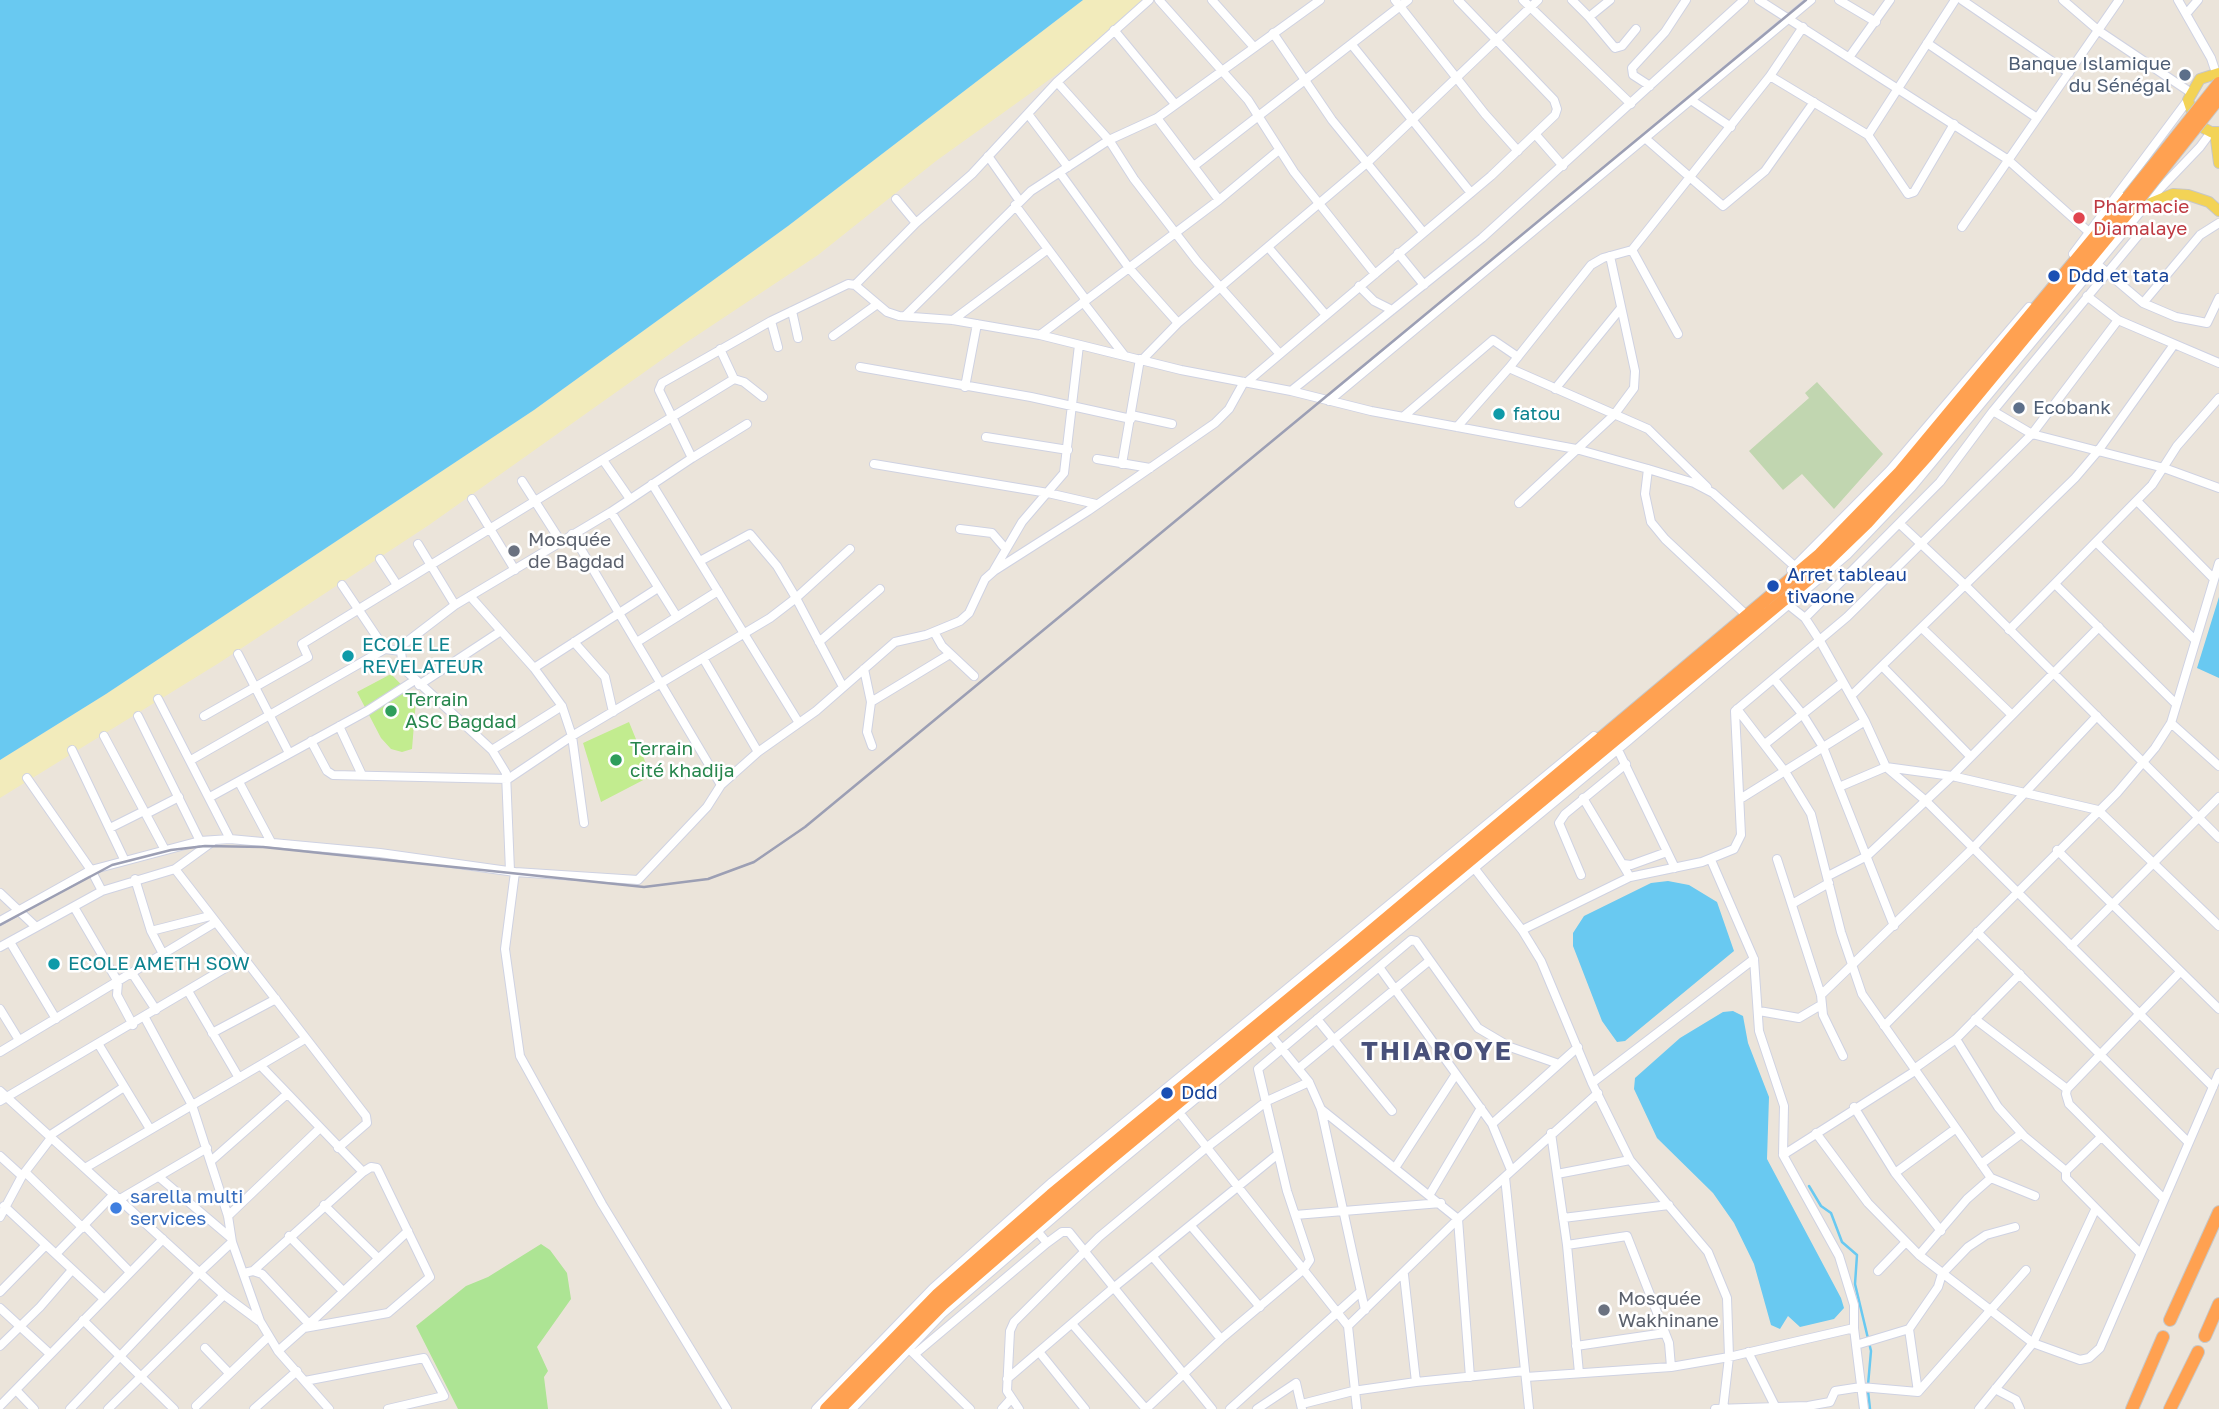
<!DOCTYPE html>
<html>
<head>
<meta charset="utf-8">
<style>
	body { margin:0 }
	canvas { display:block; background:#ebe4da }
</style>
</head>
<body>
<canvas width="2219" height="1409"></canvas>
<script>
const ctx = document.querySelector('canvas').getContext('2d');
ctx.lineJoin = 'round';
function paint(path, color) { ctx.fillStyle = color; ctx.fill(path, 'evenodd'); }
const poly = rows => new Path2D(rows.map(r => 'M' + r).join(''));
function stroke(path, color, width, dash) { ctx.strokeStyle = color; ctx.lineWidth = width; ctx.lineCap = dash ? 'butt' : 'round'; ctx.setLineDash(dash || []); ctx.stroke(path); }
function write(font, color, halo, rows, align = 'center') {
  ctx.font = font + ' "Golos Text",sans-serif'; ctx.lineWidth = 5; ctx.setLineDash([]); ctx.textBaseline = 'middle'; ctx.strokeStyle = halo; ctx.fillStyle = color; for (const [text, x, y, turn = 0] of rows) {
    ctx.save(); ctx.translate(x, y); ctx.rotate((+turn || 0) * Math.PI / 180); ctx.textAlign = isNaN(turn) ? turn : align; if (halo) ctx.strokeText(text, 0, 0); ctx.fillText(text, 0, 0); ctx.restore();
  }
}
const green = poly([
	[541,1244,550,1250,567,1273,571,1299,537,1347,548,1371,544,1377,548,1409,458,1409,416,1326,466,1286,488,1277]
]);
const sand = poly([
	[1083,0,1143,0,1060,72,936,161,818,255,684,344,429,525,219,663,0,798,0,760,106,694,534,410,788,226]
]);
const cemetery = poly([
	[1817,382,1883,454,1834,509,1802,474,1783,490,1749,451,1809,398,1805,393]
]);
const pitch = poly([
	[391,674,416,700,412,749,402,752,391,749,381,738,357,692],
	[629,722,651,776,601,802,583,743]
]);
const water = poly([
	[0,0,1083,0,788,226,534,410,106,694,0,760],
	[2219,597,2219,678,2197,668],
	[1668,881,1689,885,1717,902,1734,951,1625,1041,1617,1042,1602,1021,1573,946,1573,933,1584,916,1651,883],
	[1733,1011,1743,1016,1748,1043,1769,1097,1767,1159,1841,1298,1844,1308,1834,1319,1800,1327,1788,1316,1780,1329,1771,1325,1754,1264,1734,1223,1713,1193,1657,1138,1634,1089,1635,1078,1680,1038,1723,1012]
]);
const stream = poly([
	[1809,1186,1821,1206,1831,1213,1842,1242,1857,1255,1855,1284,1871,1351,1868,1385],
	[1868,1391,1870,1409]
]);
const minor = poly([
	[1159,0,1248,100,1294,172,1375,274],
	[1212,0,1253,46],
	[1395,0,1485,114,1518,151],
	[1523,0,1631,104],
	[1572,0,1589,17,1610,0],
	[1759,0,2007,159,2090,233],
	[1839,0,1876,22],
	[1962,0,2069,73],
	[2063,0,2099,31,2190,92],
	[2178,0,2211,58,2216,73],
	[2187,13,2198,0],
	[1589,17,1615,48,1622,46,1636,29],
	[1114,30,1175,104],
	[1273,33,1332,120,1423,232],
	[1927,43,2037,118],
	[1352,45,1471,193],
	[1850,56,1890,0],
	[1770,76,1803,27],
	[1057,82,1109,140,1134,179,1197,261,1279,353],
	[1650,86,1633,75,1632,68,1665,32,1686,0],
	[1691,100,1731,127],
	[1028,114,1068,167],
	[1157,118,1219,200],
	[1536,135,1563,166],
	[1868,135,1955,0],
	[1645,138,1723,206,1765,171,1814,102],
	[988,156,1019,200],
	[1194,166,1408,0],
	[1060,173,1129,268,1178,323],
	[896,199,916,223],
	[1015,205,1086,300],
	[1962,227,2119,0],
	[1268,247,1325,314],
	[1632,250,1678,334],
	[1398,253,1424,285],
	[2073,254,2188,100],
	[2097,264,2143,303,2176,317,2207,323,2219,298],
	[855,285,916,223,972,174,1057,82,1149,0],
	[1359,286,1374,301,1392,310],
	[2087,296,2118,320,2219,363],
	[1083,302,1124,355],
	[2143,303,2200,235,2219,223],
	[792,311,798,338],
	[905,316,1031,191,1109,140,1157,118,1320,0],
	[953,320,1048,249],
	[771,321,778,347],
	[1040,335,1219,200,1279,150],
	[833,336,876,305],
	[720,349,734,379,744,382,763,397],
	[1143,359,1178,323,1368,162,1538,0],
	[860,367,1031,397,1131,419],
	[1509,368,1648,429,1707,487],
	[1247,382,1491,176,1555,115,1557,109,1554,100,1458,0],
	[965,387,977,324],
	[1555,389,1621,308],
	[1291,391,1482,238,1744,0],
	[1329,401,1811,0],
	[1993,411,2032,434,2164,468,2219,488],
	[1131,415,1172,424],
	[1404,416,1493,340,1518,357],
	[1457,427,1509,368,1591,265,1603,258,1632,250,1770,76,1868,135,1908,194,1914,192,1954,124],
	[986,437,1068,450],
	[692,458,747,424],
	[1097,459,1150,468],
	[603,460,630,499],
	[874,464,1048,493,1096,504],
	[1122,464,1140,359],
	[1648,469,1645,494,1651,522,1665,539,1743,612],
	[522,481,561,542],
	[652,484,799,723],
	[472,499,515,570],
	[2137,501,2214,579],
	[1519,503,1614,415,1634,388,1635,371,1610,256],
	[611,512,677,617],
	[1901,525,1966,586,2219,838],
	[960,529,992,533,1005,548],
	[572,534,721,785],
	[2096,542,2194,639],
	[418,544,455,605],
	[380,559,397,585],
	[994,570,1022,522,1064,473,1079,345],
	[1791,570,1890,470,2029,307],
	[2055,584,2176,704],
	[342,585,385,649,401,651],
	[470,596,534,668,562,706,572,736,584,823],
	[1790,606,1805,618,1820,641,1865,721,1886,767,1926,801,2213,1087],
	[1805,618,1940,482,1993,411,2141,232],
	[1922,628,2011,714],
	[2009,630,2152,485,2177,446,2219,398],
	[934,632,942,646,974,676],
	[574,642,605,677,613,712],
	[637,642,718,591],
	[819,642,880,589],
	[238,654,289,753],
	[703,658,758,752],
	[1882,666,1970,756],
	[534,668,658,588],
	[864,669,871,702,867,732,872,746],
	[1774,679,1803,715,1823,747,1894,926],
	[419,685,501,631],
	[842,685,796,598,850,549],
	[1851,696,2075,478,2098,451,2173,346],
	[158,699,230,839],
	[871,702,950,654],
	[1737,709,1786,773,1811,814,1841,932,1862,994,1991,1178],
	[138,716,200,841],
	[204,716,308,657,302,644,734,379],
	[2171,723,2219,766],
	[339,726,362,775],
	[104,736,165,850],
	[311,741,327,771,333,775,508,779,572,736,770,618,796,598,777,566,750,534,700,561],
	[1765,744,1843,682],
	[72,750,124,859],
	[492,750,562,706],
	[1618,750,1675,868],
	[191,760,385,649],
	[27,778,91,870,102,891],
	[239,782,271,842],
	[1839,787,1886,767,1952,776,2098,810,2219,926],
	[210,797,367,711,415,680],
	[1583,798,1630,877],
	[1740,799,1865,721],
	[146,814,179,797],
	[110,828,144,811],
	[2057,850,2219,1009],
	[1777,859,1821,995,1823,1015,1843,1056],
	[1623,864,1631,865,1667,852],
	[175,869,366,1116,367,1123,338,1148],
	[1475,869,1522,930,1541,961,1592,1083,1630,1160,1708,1252,1727,1298,1729,1357,1723,1409],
	[510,871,506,773,492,750,403,668,401,651,404,644,455,605,611,512,692,458,659,390,662,383,771,321,848,284,855,285,887,312,899,316,953,320,1040,335,1181,370,1291,391,1371,411,1576,449,1648,469,1694,483,1713,493,1801,572],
	[515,872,505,949,520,1056,602,1204,727,1409],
	[1581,875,1559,823,1565,814,1626,764],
	[1828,876,1867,856,1952,776,2099,627],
	[135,879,151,931,163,954],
	[0,893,36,927],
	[1792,904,1829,883],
	[74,907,118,982,117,995,133,1025],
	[0,921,91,870,200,841,230,839,380,853,515,872,638,880,707,807,721,785,758,752,816,711,895,642,926,635,960,621,969,613,985,579,994,571,1088,511,1215,423,1229,409,1244,382],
	[1522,930,1630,877,1702,862,1734,849,1741,835,1735,711,1847,617,2032,434,2118,320],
	[151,931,210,916],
	[1977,932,2188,1142],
	[10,942,56,1019],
	[2071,946,2219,797],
	[0,947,102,891,175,869,212,842],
	[1379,967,1492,1124,1511,1170],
	[132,973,156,1010],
	[188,991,239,1078],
	[1821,995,1973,848,2097,716],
	[0,1009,19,1040],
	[1759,1011,1799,1018,1821,1005],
	[145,1018,192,1105,228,1216,232,1242,260,1321,278,1351,329,1409],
	[1317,1019,1392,1111],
	[1975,1019,2067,1089],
	[1884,1026,2117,793,2155,748,2171,723,2219,563],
	[212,1033,276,999],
	[1269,1033,1309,1082,1321,1109,1365,1310],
	[1956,1039,1998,1107,2024,1136,2066,1171],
	[99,1045,150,1129],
	[0,1052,216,922],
	[261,1066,363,1172],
	[1299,1068,1429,961],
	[1914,1069,1956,1039,2020,974],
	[1592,1083,1754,959],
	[0,1091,224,1295,259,1321],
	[0,1101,244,957],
	[1854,1107,1895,1173,1941,1231],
	[1321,1109,1458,1219,1470,1377],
	[1178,1111,1348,1326,1357,1409],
	[1492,1124,1578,1047],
	[1551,1133,1567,1245,1579,1373],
	[1816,1133,1868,1203,1919,1255,2033,1343,2080,1360,2089,1358,2100,1348,2219,1073],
	[49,1136,124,1087],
	[2101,1137,2066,1171,2066,1178,2140,1253],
	[1783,1155,1915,1071],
	[0,1156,22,1176],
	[211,1161,287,1094],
	[1981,1164,2021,1134],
	[85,1168,305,1039],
	[1395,1168,1456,1074],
	[25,1172,83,1228],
	[1895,1173,1955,1129],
	[1557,1174,1630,1160],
	[159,1177,231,1238],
	[1505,1177,1529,1409],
	[1430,1194,1481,1108],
	[2163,1198,2069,1104,2066,1094,2067,1089,2180,972],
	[120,1199,207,1148],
	[324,1205,377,1257],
	[4,1206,103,1298],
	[1295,1215,1441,1203],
	[228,1216,319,1129],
	[0,1217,22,1176,51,1138],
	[1563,1218,1669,1205],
	[85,1226,130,1272],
	[1191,1226,1260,1307],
	[1038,1232,1047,1243,1062,1232,1069,1232,1212,1409],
	[289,1236,343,1291],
	[1567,1245,1627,1236,1669,1343,1671,1367],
	[56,1254,114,1194],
	[1919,1255,1967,1199,1991,1178,2035,1196],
	[1153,1257,1221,1339],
	[253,1271,262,1274,309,1324,408,1231],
	[1878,1271,1906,1242],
	[244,1273,253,1271,363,1172,371,1167,377,1168,430,1277,388,1313,304,1328,278,1351],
	[1404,1275,1416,1382],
	[0,1292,45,1246],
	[0,1308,49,1353],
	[83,1320,174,1409],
	[1073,1325,1146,1409,1221,1339,1304,1269,1310,1260,1287,1191,1258,1069,1411,940,1416,941,1478,1028,1510,1047,1556,1063],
	[1348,1326,1458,1219,1598,1093],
	[1854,1328,1856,1345,1909,1329],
	[1856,1345,1864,1409],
	[0,1346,40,1307,72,1270],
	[1576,1346,1665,1333],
	[205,1348,229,1373],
	[912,1352,970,1409],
	[1748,1352,1775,1406],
	[1040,1353,1085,1409],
	[915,1354,1047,1243],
	[1526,1377,1671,1367,1729,1357,1854,1328,1854,1305,1839,1256,1783,1155,1784,1106,1759,1031,1754,959,1711,860],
	[1007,1379,1112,1289,1278,1154],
	[305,1381,424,1358,444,1396,388,1409],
	[1995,1389,2016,1400,2020,1409],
	[16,1390,34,1409],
	[1918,1392,1909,1329,1938,1287,1942,1274,1968,1247,1986,1235,2015,1227],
	[1302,1404,1353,1391,1416,1382,1525,1371],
	[0,1406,163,1239],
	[196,1406,268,1337],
	[70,1409,200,1272,232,1242],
	[108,1409,224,1295],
	[254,1409,297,1371],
	[816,1409,933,1288,1052,1182,1594,736],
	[852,1409,942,1314,1088,1188,1628,741,1847,555,1912,487,2156,193,2200,147,2211,132],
	[1002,1409,1010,1400],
	[1019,1409,1007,1391,1010,1331,1014,1322,1099,1237,1206,1148,1267,1101,1309,1082],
	[1230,1409,1360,1292],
	[1257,1409,1296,1383,1302,1409],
	[1715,1409,1808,1406,1830,1402,1835,1391,1861,1387,1918,1392,2026,1270],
	[1979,1409,2033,1343,2095,1210]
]);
const major = poly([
	[2219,73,2200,79,2188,100,2196,124,2211,132,2219,132],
	[2215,132,2219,163],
	[2146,205,2173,194,2188,195,2209,202,2219,211]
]);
const highway = poly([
	[2170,1320,2219,1212],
	[2205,1336,2219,1304],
	[826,1409,938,1294,1051,1195,1351,948,1820,554,1899,473,2128,197],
	[840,1409,942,1305,1108,1161,1808,580,1867,523,1928,455,2135,204],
	[2132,1409,2163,1337],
	[2170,1409,2198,1352]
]);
const rail = poly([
	[0,925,112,865,171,850,205,846,263,847,644,887,708,879,754,862,805,827,1806,0]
]);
const highwayBridge = poly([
	[2128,197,2219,83],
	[2135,204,2219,98]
]);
const markers = [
	[2185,75,7,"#5c6f8a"],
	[2079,218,7,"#e0444e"],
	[2054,276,7,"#1a4fb4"],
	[2019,408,7,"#5c6f8a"],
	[1499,414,7,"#0f9aa8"],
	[514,551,7,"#6b7280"],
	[1773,586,7,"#1a4fb4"],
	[348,656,7,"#0f9aa8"],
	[391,711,7,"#2e9e5b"],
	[616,760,7,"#2e9e5b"],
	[54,964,7,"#0f9aa8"],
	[1167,1093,7,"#1a4fb4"],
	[116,1208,7,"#3f7fe0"],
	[1604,1310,7,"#6b7280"]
];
const serviceNames = [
	["Banque Islamique",2171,64],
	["du Sénégal",2171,86],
	["Ecobank",2033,408,"left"]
];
const healthNames = [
	["Pharmacie",2093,207],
	["Diamalaye",2093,229]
];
const transitNames = [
	["Ddd et tata",2068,276],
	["Arret tableau",1787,575],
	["tivaone",1787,597],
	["Ddd",1181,1093]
];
const cultureNames = [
	["fatou",1513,414],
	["ECOLE LE",362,645],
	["REVELATEUR",362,667],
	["ECOLE AMETH SOW",68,964]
];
const worshipNames = [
	["Mosquée",528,540],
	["de Bagdad",528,562],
	["Mosquée",1618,1299],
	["Wakhinane",1618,1321]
];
const leisureNames = [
	["Terrain",405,700],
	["ASC Bagdad",405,722],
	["Terrain",630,749],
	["cité khadija",630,771]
];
const shopNames = [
	["sarella multi",130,1197],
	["services",130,1219]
];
const districtNames = [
	["THIAROYE",1437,1052]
];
paint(green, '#ade494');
paint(sand, '#f2ebbb');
paint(cemetery, '#c1d6b0');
paint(pitch, '#c2ec8f');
paint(water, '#69c9f1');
stroke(stream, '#69c9f1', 2.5);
stroke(minor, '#cfd2e2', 10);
stroke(major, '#c7c7c7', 12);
stroke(highway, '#c7c7c7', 14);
stroke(minor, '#fff', 8);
stroke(major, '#f3d356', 10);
stroke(highway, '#ffa151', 12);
stroke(rail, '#9c9fb4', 2.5);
stroke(highwayBridge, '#c7c7c7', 14, []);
stroke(highwayBridge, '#ffa151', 12);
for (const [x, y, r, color] of markers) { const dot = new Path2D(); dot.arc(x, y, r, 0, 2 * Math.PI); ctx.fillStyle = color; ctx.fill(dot); stroke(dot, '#fff', 2.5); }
write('19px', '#4e5e75', '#fff', serviceNames, 'right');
write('19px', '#be3a42', '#fff', healthNames, 'left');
write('19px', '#164399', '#fff', transitNames, 'left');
write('19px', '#0d838f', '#fff', cultureNames, 'left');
write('19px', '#5b616d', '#fff', worshipNames, 'left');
write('19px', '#27864d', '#fff', leisureNames, 'left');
write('19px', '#366cbe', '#fff', shopNames, 'left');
ctx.letterSpacing = '2px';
write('bold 26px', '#48507a', '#fff', districtNames);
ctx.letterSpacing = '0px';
</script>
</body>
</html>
